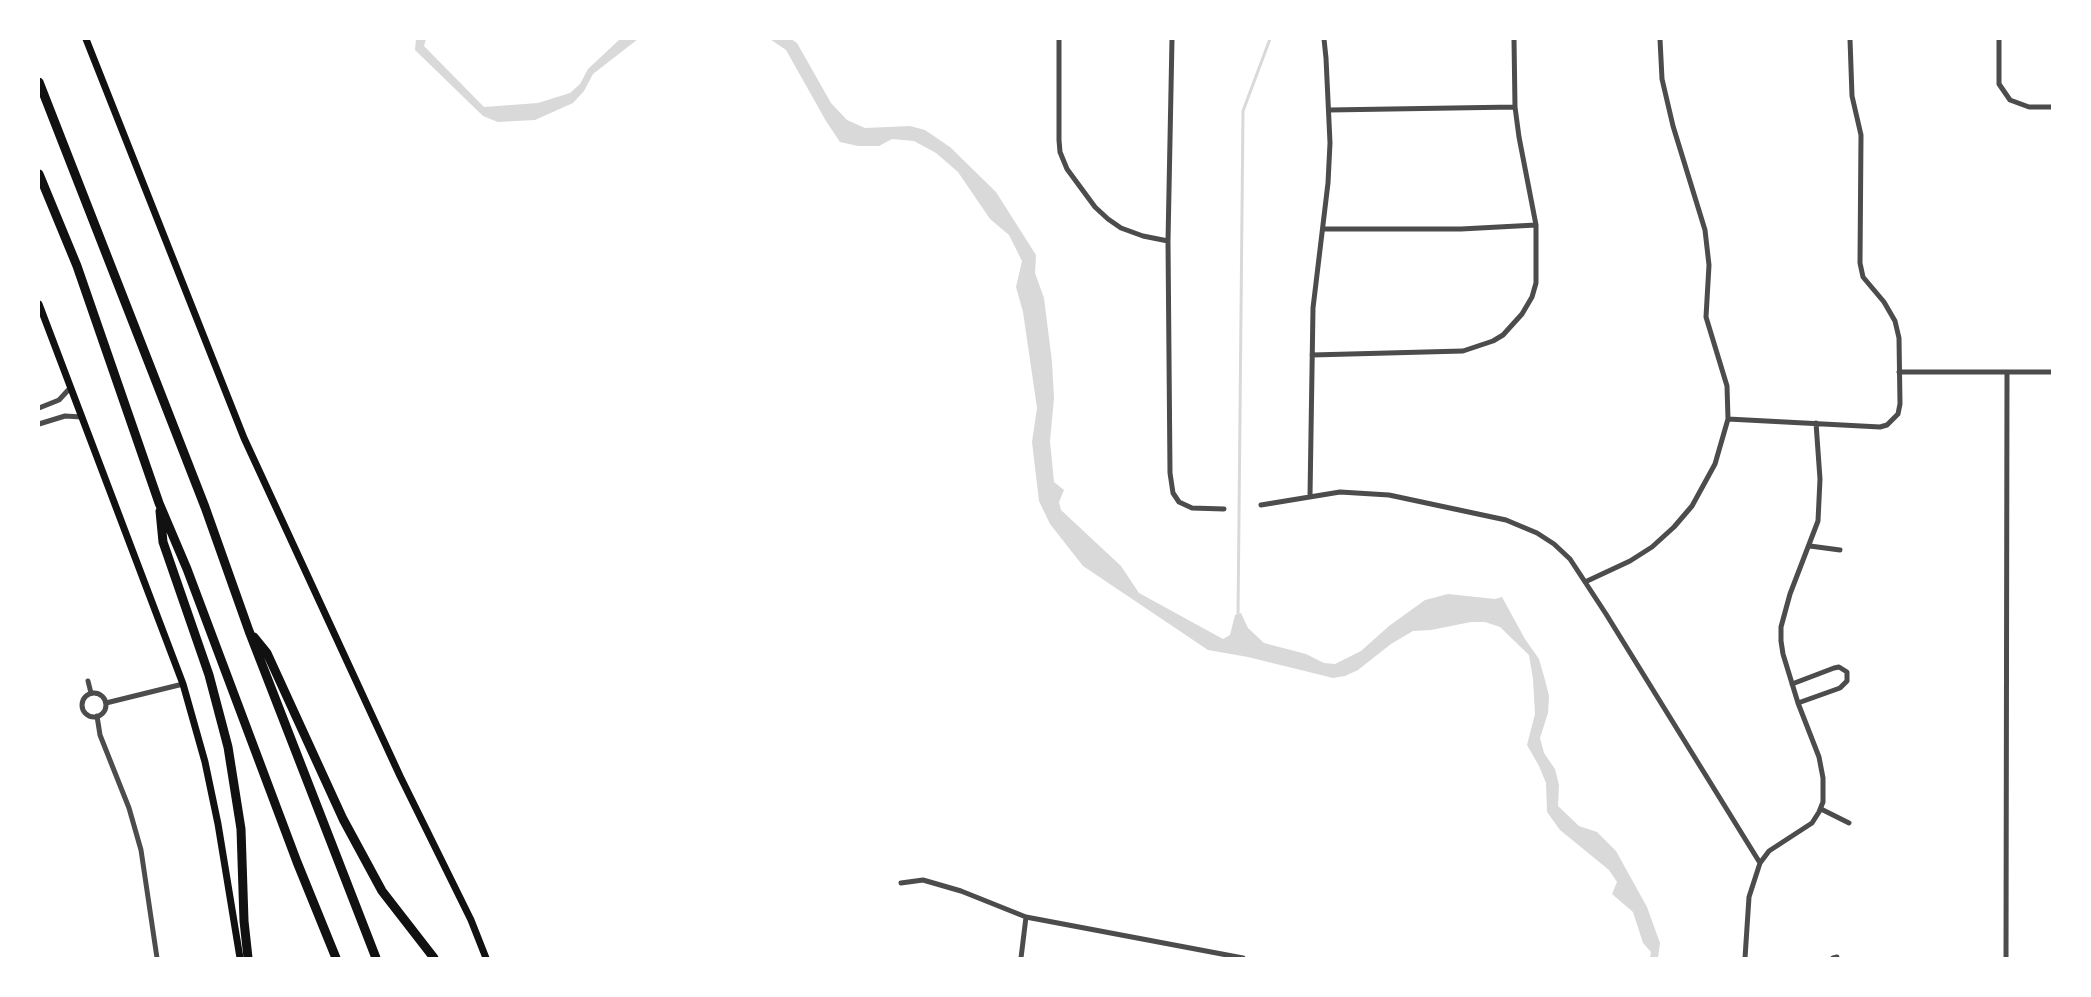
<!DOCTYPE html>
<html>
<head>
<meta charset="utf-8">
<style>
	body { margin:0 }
	#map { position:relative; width:2091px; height:997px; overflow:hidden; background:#fff; font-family:Mulish,sans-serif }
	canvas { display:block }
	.frame { position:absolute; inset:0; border:40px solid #fff; pointer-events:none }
</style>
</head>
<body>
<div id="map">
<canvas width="2091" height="997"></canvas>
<div class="frame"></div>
</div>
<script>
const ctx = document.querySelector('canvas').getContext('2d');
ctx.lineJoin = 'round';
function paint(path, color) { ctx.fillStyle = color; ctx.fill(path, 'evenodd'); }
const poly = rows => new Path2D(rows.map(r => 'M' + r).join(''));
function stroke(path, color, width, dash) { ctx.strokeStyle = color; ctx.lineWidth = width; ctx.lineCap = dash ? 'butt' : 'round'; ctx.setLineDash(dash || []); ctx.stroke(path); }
const water = poly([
	[416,39,426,39,424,46,484,107,538,103,570,93,580,84,588,69,620,39,638,39,593,74,584,91,573,103,535,120,498,122,483,116,415,50],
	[770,39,791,39,797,43,831,103,847,120,865,128,910,126,925,130,950,147,996,192,1036,255,1035,273,1044,298,1052,362,1054,398,1050,441,1054,482,1064,490,1059,502,1061,510,1121,566,1139,593,1223,639,1230,635,1235,615,1241,613,1248,628,1264,643,1306,654,1324,663,1335,664,1361,651,1389,626,1425,600,1448,594,1495,599,1502,597,1525,639,1539,659,1545,680,1549,696,1548,713,1540,738,1544,753,1555,769,1559,785,1558,806,1579,826,1597,832,1616,851,1647,907,1660,943,1658,958,1650,958,1651,952,1643,943,1633,912,1612,894,1617,882,1609,870,1560,830,1547,812,1546,783,1539,766,1527,745,1535,714,1533,679,1529,655,1500,627,1485,622,1471,622,1431,630,1413,631,1391,644,1358,670,1345,676,1333,678,1248,657,1208,650,1083,566,1050,524,1039,501,1032,442,1037,408,1023,312,1016,287,1022,261,1009,235,990,219,958,172,936,153,914,141,892,139,879,146,858,146,840,142,826,121,786,50]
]);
const stream = poly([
	[1238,617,1243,111,1270,39]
]);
const minor = poly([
	[1059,39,1059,140,1060,152,1067,169,1095,207,1108,219,1121,228,1143,236,1168,241],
	[1172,39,1168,241,1170,473,1173,493,1179,502,1192,508,1224,509],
	[1999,39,1999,84,2010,100,2029,107,2052,107],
	[1329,110,1515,107],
	[1323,229,1461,229,1536,225],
	[1312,355,1463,351,1493,341,1503,335,1522,314,1532,297,1536,283,1536,225,1519,137,1515,107,1514,39],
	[1899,372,2052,372],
	[39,408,59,400,71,387],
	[1728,419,1880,427,1887,425,1898,414,1900,404,1899,338,1895,321,1884,302,1863,277,1860,263,1861,135,1852,96,1850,39],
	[39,424,65,416,82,417],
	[1310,496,1313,308,1328,183,1330,143,1326,58,1324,39],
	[1261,505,1340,492,1389,495,1506,520,1537,533,1554,544,1570,559,1606,614,1760,863],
	[1810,546,1840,550],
	[1585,582,1630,561,1652,547,1674,527,1692,506,1715,464,1728,419,1727,386,1706,317,1709,265,1705,230,1673,126,1662,79,1660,39],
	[88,681,91,693],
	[1792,684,1834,668,1839,667,1847,672,1847,681,1840,688,1798,703],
	'82 705a12 12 0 1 1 24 0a12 12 0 1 1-24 0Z',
	[106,703,183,684],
	[97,716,100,735,129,808,141,850,157,958],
	[1821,809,1849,823],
	[901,883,923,880,961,891,1026,917,1243,958],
	[1021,958,1026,917],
	[1745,958,1749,897,1760,863,1769,851,1812,823,1819,812,1823,802,1823,778,1819,757,1798,703,1783,654,1781,641,1781,627,1790,594,1818,521,1820,479,1816,423],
	[1833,958,1837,957],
	[2006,958,2007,372]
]);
const secondary = poly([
	[86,39,244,438,400,776,471,920,486,958],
	[39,304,183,684,205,762,218,824,240,958]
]);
const motorway = poly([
	[39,82,150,366,205,507,249,631,376,958],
	[39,174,77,266,159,503,187,569,297,862,336,958],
	[160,511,163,542,209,675,228,747,241,829,244,921,248,958],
	[254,637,267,653,343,819,382,891,434,958]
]);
paint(water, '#d9d9d9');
stroke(stream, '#d9d9d9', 3);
stroke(minor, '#4c4c4c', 5);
stroke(secondary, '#111', 7);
stroke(motorway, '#111', 9);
</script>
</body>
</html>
